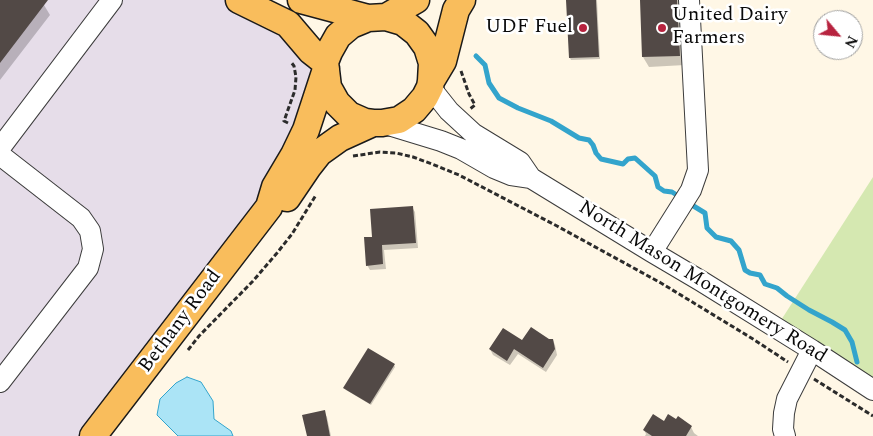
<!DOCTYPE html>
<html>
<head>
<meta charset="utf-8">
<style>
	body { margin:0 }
	#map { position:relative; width:873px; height:436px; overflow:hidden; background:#fff7e6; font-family:Spectral,serif }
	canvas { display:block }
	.north { position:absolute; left:813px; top:10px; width:50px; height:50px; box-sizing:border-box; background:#fff; border:1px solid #9d9d9d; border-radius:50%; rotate:118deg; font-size:14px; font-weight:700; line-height:20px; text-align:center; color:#090909 }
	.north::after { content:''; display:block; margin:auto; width:18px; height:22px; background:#b7233f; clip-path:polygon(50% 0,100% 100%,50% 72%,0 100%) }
</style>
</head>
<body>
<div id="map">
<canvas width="873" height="436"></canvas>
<div class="north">N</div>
</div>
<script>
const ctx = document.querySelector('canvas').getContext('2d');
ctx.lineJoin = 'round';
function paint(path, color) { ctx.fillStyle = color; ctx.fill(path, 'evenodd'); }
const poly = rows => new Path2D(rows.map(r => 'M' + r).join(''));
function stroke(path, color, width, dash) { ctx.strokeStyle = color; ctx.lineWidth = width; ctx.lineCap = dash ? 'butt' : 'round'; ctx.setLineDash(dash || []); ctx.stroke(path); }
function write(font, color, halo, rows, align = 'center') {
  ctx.font = font + ' Spectral,serif'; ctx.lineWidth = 5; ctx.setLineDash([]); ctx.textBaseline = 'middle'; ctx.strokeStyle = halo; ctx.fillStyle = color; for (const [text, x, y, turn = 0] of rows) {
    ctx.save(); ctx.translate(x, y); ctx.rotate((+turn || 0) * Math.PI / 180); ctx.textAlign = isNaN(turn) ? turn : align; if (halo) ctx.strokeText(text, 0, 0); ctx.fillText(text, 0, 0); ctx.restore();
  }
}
const industrial = poly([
	[0,0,239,0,326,69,301,142,93,436,0,436]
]);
const green = poly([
	[873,177,873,390,776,328]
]);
const water = poly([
	[187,377,201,382,213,401,214,419,231,431,233,436,178,436,157,415,160,399,176,383,187,377]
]);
const shadow = poly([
	[0,0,39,0,44,5,50,15,0,80],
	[567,0,597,0,600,59,571,60,570,58],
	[641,0,686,0,685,65,649,67,643,57],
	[412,207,415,212,418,248,384,250,386,269,370,270,367,265,373,238],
	[553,340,555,345,557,355,546,372,518,354,510,365,493,355,490,349,523,342],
	[394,365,395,367,371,405,346,390,345,388],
	[324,411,327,417,331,436,308,436],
	[664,423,691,427,694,433,698,436,645,436,646,434,644,430]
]);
const stream = poly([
	[476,56,485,65,489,83,499,98,518,108,551,121,579,138,589,140,593,145,596,153,601,159,623,164,628,159,635,158,655,176,658,187,664,191,672,192,680,197],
	[687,202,705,213,707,228,716,237,731,241,739,250,745,270,750,273,760,275,765,284,777,288,787,296,809,310,832,322,845,330,852,342,857,362]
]);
const building = poly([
	[0,0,48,0,0,63],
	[566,0,596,0,599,57,569,58],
	[640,0,677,0,680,56,642,57],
	[413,206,416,243,382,245,383,264,366,266,364,237,372,237,370,209],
	[531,327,549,339,553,339,555,349,543,368,514,349,507,361,489,349,503,328,522,340],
	[368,348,395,364,370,404,343,388],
	[325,410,330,436,307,436,302,415],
	[653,414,664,421,668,414,676,419,678,416,692,426,686,436,652,436,643,430]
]);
const path = poly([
	[461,71,469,94,475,105,470,109],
	[288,123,284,121,295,90,296,77,294,66,291,62],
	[353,156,380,152,396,153,413,157,432,164,459,175,557,226,661,283,753,339,788,362],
	[188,350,199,336,253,281,277,253,292,234,316,195],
	[814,379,873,416]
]);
const minor = poly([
	[430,87,449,111,474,134,520,162,531,178,652,252,701,281,812,350,873,390],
	[382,123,441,141,461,149,494,168,511,175,531,178],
	[0,148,112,0],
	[0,155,81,218,90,231,93,249,88,268,0,382],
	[652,252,691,190,698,170,689,0],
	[785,436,783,429,784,413,787,399,812,350]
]);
const major = poly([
	[239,0,288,24,311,51,325,62],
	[301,0,368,18],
	[386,17,416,0],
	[431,81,432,63,427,47,417,33,403,22,386,17,368,18,351,25,338,36,329,52,325,62,328,87,337,103,349,115,365,122,373,123,382,123,399,120,414,110,425,97,430,87,431,81,443,61,456,10,462,0],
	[287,198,308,167,319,153,340,138,373,123],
	[93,436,269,207,275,187,294,155,306,130,326,69]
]);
const markers = [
	[583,28,5,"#b7233f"],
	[662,28,5,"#b7233f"]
];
const poiNames = [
	["United Dairy",672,16],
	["Farmers",672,39],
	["UDF Fuel",573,28,"right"]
];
const streetNames = [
	["North Mason Montgomery Road",702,283,32],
	["Bethany Road",181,322,-53]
];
paint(industrial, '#e6dde9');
paint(green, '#d5e8b1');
paint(water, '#abe4f6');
stroke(water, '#33a4cc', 1);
paint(shadow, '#0003');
stroke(stream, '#33a4cc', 5);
paint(building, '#524946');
stroke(minor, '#3c3c3c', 22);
stroke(major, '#1a1a1a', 29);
stroke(path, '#2b2b2b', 3, [5, 2.5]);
stroke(minor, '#fff', 20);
stroke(major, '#f9bd5c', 26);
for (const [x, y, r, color] of markers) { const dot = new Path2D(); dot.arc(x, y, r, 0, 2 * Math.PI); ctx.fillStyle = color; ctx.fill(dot); stroke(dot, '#fff', 2); }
write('20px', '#090909', '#fff', poiNames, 'left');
write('20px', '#090909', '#fff', streetNames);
</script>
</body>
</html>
